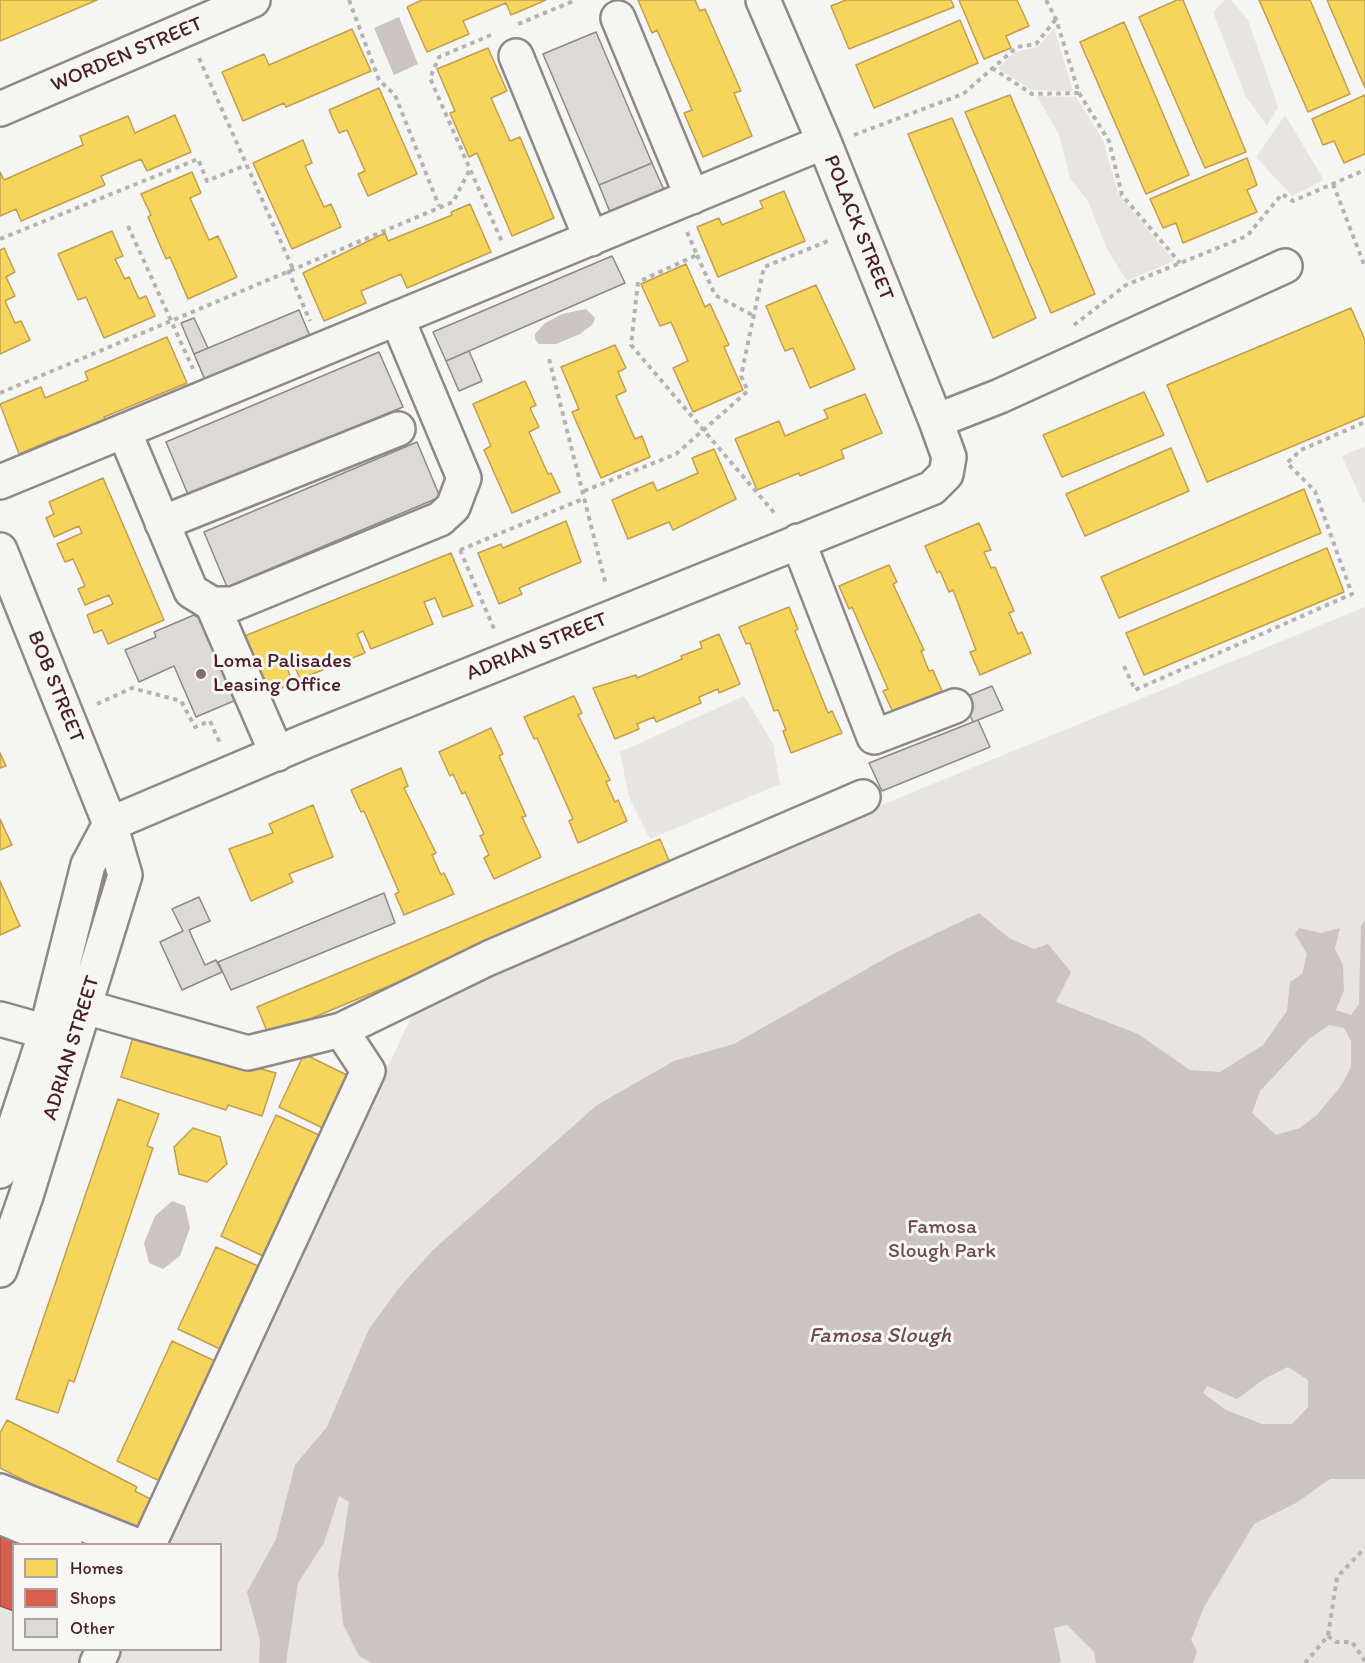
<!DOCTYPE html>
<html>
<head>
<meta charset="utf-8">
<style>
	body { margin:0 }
	#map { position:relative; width:1365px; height:1663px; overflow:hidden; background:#f5f5f3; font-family:Itim,sans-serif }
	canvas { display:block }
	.legend { position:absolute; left:12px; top:1543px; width:210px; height:108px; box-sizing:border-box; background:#f6f6f2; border:2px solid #b1a0a2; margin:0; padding:8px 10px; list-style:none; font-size:18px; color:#4a1f2b }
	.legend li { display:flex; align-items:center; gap:12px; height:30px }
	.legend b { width:30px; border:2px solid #b1a0a2 }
</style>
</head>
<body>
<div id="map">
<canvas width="1365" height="1663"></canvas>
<ul class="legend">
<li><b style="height:16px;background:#f6d55c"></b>Homes</li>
<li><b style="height:16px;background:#d6604d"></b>Shops</li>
<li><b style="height:16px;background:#dcdad9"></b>Other</li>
</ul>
</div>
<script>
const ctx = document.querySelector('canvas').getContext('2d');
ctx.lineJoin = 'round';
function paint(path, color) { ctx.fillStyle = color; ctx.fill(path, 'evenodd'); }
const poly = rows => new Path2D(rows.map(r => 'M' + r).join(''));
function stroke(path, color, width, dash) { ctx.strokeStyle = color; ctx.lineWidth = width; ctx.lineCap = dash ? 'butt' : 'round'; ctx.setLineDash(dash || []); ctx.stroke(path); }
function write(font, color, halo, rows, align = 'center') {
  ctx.font = font + ' Itim,sans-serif'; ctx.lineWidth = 6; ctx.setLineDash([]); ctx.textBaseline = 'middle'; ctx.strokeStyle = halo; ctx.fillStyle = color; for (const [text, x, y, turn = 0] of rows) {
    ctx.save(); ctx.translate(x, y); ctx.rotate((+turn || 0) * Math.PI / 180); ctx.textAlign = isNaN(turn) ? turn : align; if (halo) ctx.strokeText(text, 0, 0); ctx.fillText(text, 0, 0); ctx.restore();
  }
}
const built = poly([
	[0,1494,135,1544,14,1544,14,1650,121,1650,114,1663,0,1663]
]);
const green = poly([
	[1225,0,1231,0,1248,20,1278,107,1267,126,1246,97,1213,12],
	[1054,28,1073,91,1031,90,998,68,1015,52,1038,47],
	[1037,96,1076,97,1103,140,1118,193,1174,261,1127,281,1107,249,1088,201,1070,178,1059,135],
	[1285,115,1324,180,1292,196,1256,157],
	[1365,446,1365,502,1363,503,1342,456],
	[1365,607,1365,1663,112,1663,119,1650,220,1650,220,1544,166,1544,414,1011,852,817],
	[744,696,773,744,780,784,650,839,629,797,620,752]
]);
const water = poly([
	[399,17,418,64,394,75,374,28],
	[586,309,595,318,593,324,580,334,556,344,539,344,535,339,535,334,545,323,562,314],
	[979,913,1009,938,1034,949,1048,944,1071,972,1056,1002,1138,1034,1190,1070,1220,1072,1263,1045,1287,1011,1290,982,1302,974,1307,954,1295,934,1299,928,1321,933,1340,928,1335,949,1343,965,1344,990,1336,1010,1351,1015,1359,1004,1361,926,1365,921,1365,1479,1330,1479,1296,1503,1254,1524,1204,1607,1191,1640,1197,1651,1193,1663,1096,1663,1094,1652,1067,1625,1054,1628,1061,1662,1058,1663,372,1663,359,1656,343,1624,338,1574,349,1502,339,1496,324,1543,298,1583,286,1663,259,1663,260,1640,247,1592,276,1539,295,1465,327,1427,369,1329,399,1288,433,1250,597,1105,674,1061,734,1044,895,953],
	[1329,1025,1344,1028,1351,1041,1351,1067,1341,1086,1317,1115,1300,1128,1276,1135,1252,1113,1260,1091,1309,1039],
	[1288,1367,1308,1380,1308,1407,1292,1424,1262,1424,1226,1410,1203,1393,1207,1386,1237,1399,1264,1379],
	[172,1201,185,1206,190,1228,180,1256,163,1269,149,1263,144,1243,155,1216]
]);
const homes = poly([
	[0,0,97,0,0,41,0,0],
	[422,0,546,0,511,15,506,3,463,21,469,34,427,52,407,7,422,0],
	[638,0,695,0,700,11,705,9,741,91,734,93,752,136,703,157,684,113,692,110,657,30,652,33,638,0],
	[846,0,951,0,954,7,849,49,831,6,846,0],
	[959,0,1017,0,1029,26,1006,36,1011,48,984,59,959,0],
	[1177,0,1183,0,1246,152,1205,168,1139,17,1177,0],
	[1259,0,1310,0,1350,94,1308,112,1259,0],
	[1327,0,1365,0,1365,88,1327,0],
	[960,20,978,63,874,108,856,65,960,20],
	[1124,22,1189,175,1146,194,1080,42,1124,22],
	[352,29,371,71,286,107,284,103,243,121,222,72,264,54,269,65,352,29],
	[488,48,507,91,491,98,510,141,520,137,554,218,512,236,477,153,469,157,450,113,455,111,437,69,488,48],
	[379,88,417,174,368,196,358,174,365,171,347,130,339,133,329,110,379,88],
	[1010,95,1095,294,1051,313,965,112,1010,95],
	[1365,95,1365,154,1344,163,1334,141,1323,145,1312,119,1365,95],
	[175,115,191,152,147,171,141,159,101,176,105,185,21,221,16,209,0,216,0,172,4,180,83,145,80,136,128,116,135,133,175,115],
	[952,118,1036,318,993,338,908,134,952,118],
	[303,140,312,163,305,166,324,207,331,204,341,227,292,249,253,163,303,140],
	[1247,158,1257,185,1247,190,1257,212,1183,243,1176,223,1163,228,1150,199,1247,158],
	[192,172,201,193,190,198,209,240,218,236,237,277,188,299,170,257,166,259,148,217,151,215,141,194,192,172],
	[784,191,805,241,718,277,697,227,719,218,722,225,763,208,760,201,784,191],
	[470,204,491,252,407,288,401,274,361,291,366,303,324,321,303,273,385,233,388,241,452,215,451,212,470,204],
	[112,231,123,256,115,259,125,279,129,277,139,299,146,296,155,316,104,338,86,297,78,300,58,254,112,231],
	[4,248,15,272,6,277,15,296,5,301,15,323,21,321,30,340,0,354,0,250,4,248],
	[686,264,705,307,710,304,729,345,724,347,743,390,693,412,673,368,688,361,671,322,660,326,641,284,686,264],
	[816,285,855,369,810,388,793,348,785,351,766,306,816,285],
	[1351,308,1365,340,1365,416,1207,482,1167,385,1351,308],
	[167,337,187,383,104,417,108,425,65,443,62,436,19,454,0,404,41,387,45,398,88,380,85,372,167,337],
	[615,345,626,368,618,372,626,391,616,396,635,439,642,436,650,457,601,478,572,412,579,409,561,367,615,345],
	[525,381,536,405,530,408,539,427,529,432,548,474,551,473,560,492,512,513,484,450,491,446,473,404,525,381],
	[1144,392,1164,435,1062,477,1043,435,1144,392],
	[865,394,882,433,841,450,844,458,800,476,799,473,757,490,735,439,779,421,785,436,828,418,824,410,865,394],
	[1171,448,1189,491,1085,536,1066,494,1171,448],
	[714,449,736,499,673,530,669,522,628,539,612,500,653,482,657,491,698,473,692,458,714,449],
	[103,478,164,620,108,644,102,630,94,633,87,615,113,604,109,595,85,605,78,589,85,586,73,559,65,562,57,544,82,533,79,526,54,537,46,518,54,514,49,502,103,478],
	[1304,489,1321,533,1119,618,1101,577,1304,489],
	[566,521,581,562,519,588,522,594,499,604,478,553,501,544,503,548,566,521],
	[979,523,991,550,984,552,991,568,995,567,1014,611,1009,613,1018,634,1022,632,1031,653,980,675,970,652,976,650,953,590,949,592,940,571,937,573,925,546,979,523],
	[1327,548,1344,592,1144,675,1126,633,1327,548],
	[451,553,473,606,443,617,435,598,424,602,433,624,371,649,363,631,357,634,365,653,300,679,293,662,286,665,293,683,261,697,237,639,451,553],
	[889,565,897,582,893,584,924,650,921,651,929,671,933,670,942,691,893,712,883,691,888,689,852,607,849,609,839,586,889,565],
	[789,607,798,629,795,631,828,713,832,711,842,733,791,753,783,731,786,730,778,710,774,711,750,643,746,644,739,627,789,607],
	[719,634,740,684,719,693,718,689,699,697,701,703,656,722,654,717,637,724,639,729,615,739,593,688,636,675,637,678,682,659,681,656,702,648,700,642,719,634],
	[574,696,582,713,578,715,610,780,606,782,615,802,618,800,627,821,578,843,569,821,573,819,537,738,534,739,524,717,574,696],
	[491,728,503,754,499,756,526,816,522,817,541,857,494,879,484,858,489,855,480,836,484,834,465,792,462,794,453,774,450,776,439,752,491,728],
	[0,753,6,766,0,768,0,753],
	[401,768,408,786,404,788,436,853,432,855,441,875,444,873,454,894,404,915,395,894,399,892,364,811,361,812,351,790,401,768],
	[313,805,333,857,289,874,293,882,251,901,229,849,273,833,269,824,313,805],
	[0,819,12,845,0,850,0,819],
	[660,839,672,868,269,1036,257,1007,660,839],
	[0,881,20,926,0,935,0,881],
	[134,1034,276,1073,262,1116,228,1105,226,1110,121,1077,134,1034],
	[304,1054,355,1079,331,1132,279,1107,304,1054],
	[118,1099,159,1114,147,1146,153,1148,74,1382,69,1380,58,1413,16,1399,118,1099],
	[276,1115,319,1135,263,1256,221,1236,276,1115],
	[193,1128,220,1137,227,1164,207,1182,179,1174,174,1147,193,1128],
	[216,1247,258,1266,220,1349,178,1329,216,1247],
	[172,1341,215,1361,160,1481,117,1461,172,1341],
	[7,1420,137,1487,135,1491,160,1504,145,1533,131,1535,0,1468,0,1433,7,1420]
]);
const shops = poly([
	[0,1533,28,1544,14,1544,14,1611,0,1606,0,1533]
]);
const building = poly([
	[596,32,652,163,599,185,543,54,596,32],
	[652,163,664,190,610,212,599,185,652,163],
	[612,256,625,283,446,361,433,332,612,256],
	[299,310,310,336,205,380,194,354,299,310],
	[194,318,208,348,194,354,181,323,194,318],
	[469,351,482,381,459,391,446,361,469,351],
	[379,352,403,407,189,497,166,442,379,352],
	[417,442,440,497,227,587,204,532,417,442],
	[194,615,203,621,236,700,196,717,174,666,139,682,125,650,156,637,154,632,194,615],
	[992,686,1003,710,973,722,963,698,992,686],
	[978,720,990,747,882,791,869,763,978,720],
	[384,893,395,923,231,990,218,962,384,893],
	[199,897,210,921,189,930,205,965,216,960,222,972,182,990,160,942,183,931,172,909,199,897]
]);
const path = poly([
	[349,0,379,80,395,95,439,206],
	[518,24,576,0],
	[491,35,439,57,430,78,502,242],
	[199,58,293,269],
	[992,68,1032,94,1079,93,1056,19,1046,0],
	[1079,93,1109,141,1122,195,1180,263],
	[854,135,963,94,1017,47,1036,44,1056,19],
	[1333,184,1365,267],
	[128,226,193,369],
	[687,232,697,255,638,282,631,345,776,515],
	[0,239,198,159,207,181,246,165],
	[697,255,715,295,754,316],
	[288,270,310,321],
	[1074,325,1126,285,1247,236,1282,194,1293,201,1365,170],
	[549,359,606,585],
	[0,393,453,202,470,169],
	[584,491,676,454,748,391,741,376,764,267,828,241],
	[460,550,585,498],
	[460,550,495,631],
	[1124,666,1135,690,1352,594,1315,491,1287,463,1301,450,1365,422],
	[97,704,132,688,181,701,195,727,210,721,220,743],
	[1328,1636,1336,1642,1352,1642,1365,1661],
	[1305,1663,1328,1636,1337,1577,1365,1548]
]);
const minor = poly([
	[618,18,692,197],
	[516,56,591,239],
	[0,109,253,0],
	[936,421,1000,396,1285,266],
	[124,431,191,591,212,604,233,604,440,519,453,507,464,478,397,318],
	[0,482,824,142],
	[162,523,398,429],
	[798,541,874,737,955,706],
	[0,550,110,824,125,875,26,1196,0,1270],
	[212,604,277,754],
	[85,1007,248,1053,341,1030,368,1071,149,1544],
	[0,1019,68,1038],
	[341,1030,489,958,863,797],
	[0,1171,46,1032,88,865,110,824,308,740,932,488,946,474,949,457,936,421,824,142,763,0],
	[0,1491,133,1544],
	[0,1517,65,1544],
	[97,1663,103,1650]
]);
const markers = [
	[201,674,6,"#866a71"]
];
const streetNames = [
	["WORDEN STREET",127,55,-23],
	["POLACK STREET",858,228,68],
	["ADRIAN STREET",537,647,-22],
	["BOB STREET",55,687,68],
	["ADRIAN STREET",72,1048,-73]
];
const poiNames = [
	["Loma Palisades",213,662],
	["Leasing Office",213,686]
];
const parkNames = [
	["Famosa",942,1228],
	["Slough Park",942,1252]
];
const waterNames = [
	["Famosa Slough",880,1336]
];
paint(built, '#e7e5e2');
paint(green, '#e8e4e2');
paint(water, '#ccc3c3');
paint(homes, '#f6d55c');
stroke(homes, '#c29e4d', 1.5);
paint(shops, '#d6604d');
stroke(shops, '#ac4c43', 1.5);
paint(building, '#dcdad9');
stroke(building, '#8f8788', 1.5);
stroke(minor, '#8f8788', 38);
stroke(path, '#b6b2b2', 4, [4.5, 4.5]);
stroke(minor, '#f5f5f3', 33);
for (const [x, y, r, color] of markers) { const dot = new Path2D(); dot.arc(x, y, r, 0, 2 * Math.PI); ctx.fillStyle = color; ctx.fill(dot); stroke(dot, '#f6f6f2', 2); }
write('21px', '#4a1f2b', '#f6f6f2', streetNames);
write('21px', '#4a1f2b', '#f6f6f2', poiNames, 'left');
write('21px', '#6f4d56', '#f6f6f2', parkNames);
write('italic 22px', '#6c4a52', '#f6f6f2', waterNames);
</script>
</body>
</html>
